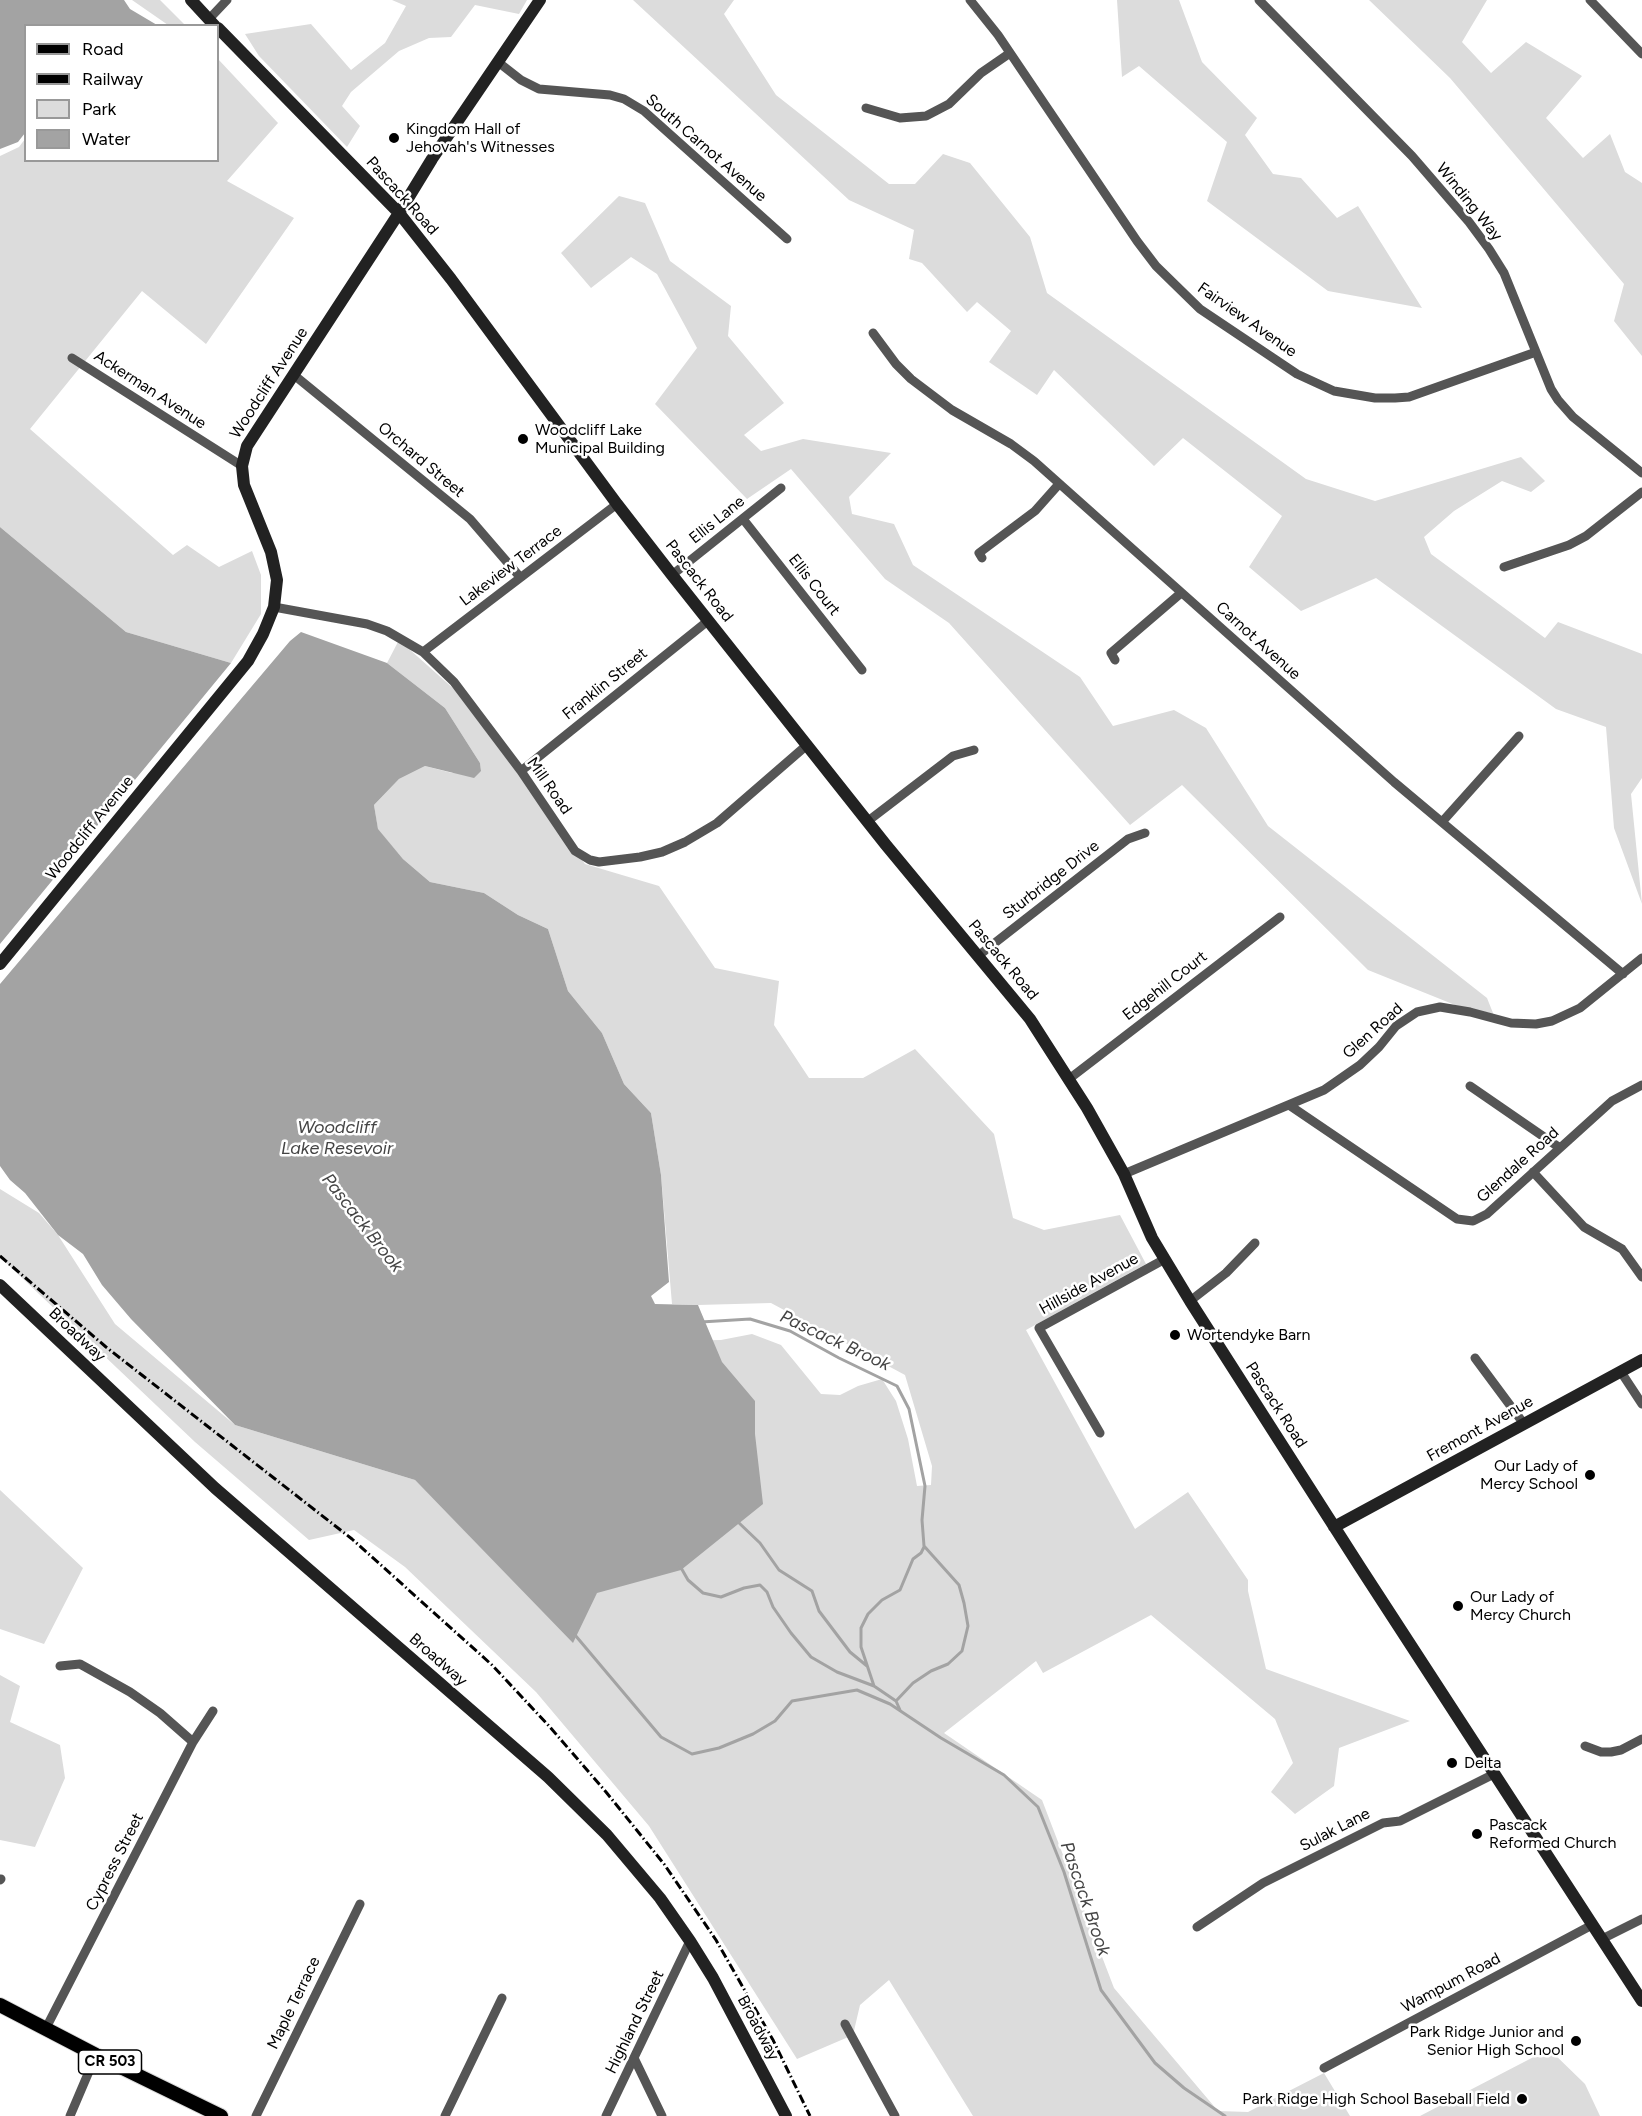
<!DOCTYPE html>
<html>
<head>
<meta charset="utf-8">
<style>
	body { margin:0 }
	#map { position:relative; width:1642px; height:2116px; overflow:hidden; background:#fff; font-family:Figtree,sans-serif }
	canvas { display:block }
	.legend { position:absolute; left:24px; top:24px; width:195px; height:138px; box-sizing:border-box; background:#fff; border:2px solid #999; margin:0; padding:8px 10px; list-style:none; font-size:18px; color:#000 }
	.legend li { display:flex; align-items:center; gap:12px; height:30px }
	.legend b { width:30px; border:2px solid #999 }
</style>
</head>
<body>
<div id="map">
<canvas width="1642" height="2116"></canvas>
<ul class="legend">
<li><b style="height:8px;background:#000"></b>Road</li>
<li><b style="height:8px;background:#000"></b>Railway</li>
<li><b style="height:16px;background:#dcdcdc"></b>Park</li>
<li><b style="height:16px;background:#a3a3a3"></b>Water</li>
</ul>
</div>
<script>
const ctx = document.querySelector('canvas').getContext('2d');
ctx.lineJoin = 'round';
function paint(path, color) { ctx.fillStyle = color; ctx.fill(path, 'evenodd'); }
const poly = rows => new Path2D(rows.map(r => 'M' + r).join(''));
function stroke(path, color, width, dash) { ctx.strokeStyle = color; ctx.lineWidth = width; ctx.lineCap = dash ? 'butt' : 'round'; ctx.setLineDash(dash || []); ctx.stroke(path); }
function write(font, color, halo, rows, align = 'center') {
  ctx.font = font + ' Figtree,sans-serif'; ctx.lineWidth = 5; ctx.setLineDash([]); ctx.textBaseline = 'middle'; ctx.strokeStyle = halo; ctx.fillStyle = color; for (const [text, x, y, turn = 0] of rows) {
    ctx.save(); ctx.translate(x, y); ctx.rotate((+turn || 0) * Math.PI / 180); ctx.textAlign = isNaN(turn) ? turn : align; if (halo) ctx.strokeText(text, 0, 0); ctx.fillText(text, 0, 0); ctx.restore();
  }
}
const green = poly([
	[132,0,160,0,185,25,168,25],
	[392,0,527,0,519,14,475,5,451,37,429,38,399,51,351,92,342,106,360,126,347,147,259,56,245,34,311,24,351,70,385,43,406,6],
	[633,0,734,0,724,14,776,95,889,184,915,184,943,154,970,163,1030,237,1047,293,1306,479,1375,501,1521,457,1545,481,1531,492,1502,481,1454,511,1424,537,1431,554,1545,638,1558,622,1642,654,1642,778,1631,794,1642,904,1614,828,1606,727,1556,709,1376,578,1301,611,1249,567,1282,516,1183,438,1154,466,1054,370,1037,395,989,362,1011,331,977,302,967,312,922,263,909,259,914,230,849,200],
	[1117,0,1179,0,1202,62,1257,118,1245,135,1273,174,1301,178,1337,218,1358,206,1422,308,1328,291,1207,201,1227,142,1139,66,1122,77],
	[1369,0,1487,0,1462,42,1491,73,1526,42,1582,76,1546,118,1583,158,1610,134,1625,172,1642,183,1642,356,1614,321,1624,284,1450,78],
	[218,59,278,123,227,181,294,218,206,344,142,291,30,429,173,555,187,545,219,567,252,551,261,575,261,614,231,663,126,632,0,527,0,156,19,147,25,139,26,160,218,160],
	[619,196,645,203,670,261,731,306,728,336,784,403,744,435,761,451,803,439,891,453,849,497,852,514,894,524,913,565,1080,677,1113,726,1174,710,1206,728,1268,826,1487,998,1495,1018,1470,1011,1368,970,1182,785,1130,825,949,623,885,579,791,469,747,499,655,404,697,348,657,274,631,257,591,288,561,253],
	[399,640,455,690,585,864,659,886,715,968,779,981,774,1025,809,1078,863,1078,915,1049,994,1134,1013,1218,1044,1230,1120,1215,1146,1264,1026,1330,1135,1529,1188,1492,1248,1580,1248,1591,1266,1669,1410,1721,1339,1748,1334,1786,1295,1814,1271,1792,1293,1763,1275,1719,1151,1615,1043,1673,1036,1661,944,1733,1042,1800,1114,1988,1218,2111,1248,2112,1324,2073,1350,2116,973,2116,889,1980,860,2005,853,2035,797,2059,649,1826,536,1692,405,1567,354,1530,309,1540,195,1442,0,1257,0,1189,39,1213,58,1235,115,1324,235,1425,415,1480,506,1573,663,1341,721,1340,752,1334,781,1345,821,1394,840,1395,858,1386,882,1379,896,1401,908,1439,917,1486,931,1485,932,1466,905,1375,771,1303,698,1305,672,1304,661,1175,651,1113,624,1084,602,1033,568,991,548,929,518,915,484,893,430,882,403,859,378,830,374,805,399,779,425,766,452,773,481,771,480,763,445,708,387,663],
	[0,1490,83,1568,44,1644,0,1629],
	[0,1675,20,1686,10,1722,60,1745,65,1778,35,1847,0,1840],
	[1549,2049,1585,2084,1600,2116,1420,2116]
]);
const water = poly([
	[0,0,124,0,130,9,157,25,26,26,25,133,18,142,0,149],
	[0,527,126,632,231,663,0,944],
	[301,632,387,663,445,708,480,763,481,771,474,778,425,766,399,779,374,805,378,829,403,859,430,882,484,893,518,915,548,929,568,991,602,1033,624,1084,651,1113,661,1175,669,1282,651,1296,655,1304,698,1305,722,1362,755,1401,755,1434,763,1504,681,1570,597,1593,573,1643,415,1480,235,1425,131,1319,102,1285,83,1254,58,1235,25,1193,10,1180,0,1166,0,984,290,641]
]);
const stream = poly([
	[701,1322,750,1319,790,1331,839,1358,897,1386,909,1409,925,1486,922,1520,924,1546,959,1585,964,1603,968,1626,962,1651,948,1664,931,1671,913,1683,896,1701,900,1710],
	[738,1522,760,1543,779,1570,812,1591,819,1611,850,1652,867,1666],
	[680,1566,688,1580,703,1593,721,1597,744,1588,760,1585,767,1592,773,1607,791,1633,811,1657,837,1672,874,1686,896,1701],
	[575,1635,661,1737,692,1754,719,1748,753,1734,775,1721,792,1701,857,1690,890,1704,941,1738,1004,1775,1038,1807,1064,1872,1101,1990,1155,2063,1184,2088,1225,2116],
	[874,1686,861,1647,861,1628,868,1614,882,1600,900,1590,913,1559,921,1553,924,1547]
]);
const street = poly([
	[970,0,998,35,1137,241,1156,266,1200,309,1297,374,1334,391,1375,398,1395,398,1409,397,1536,352],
	[1259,0,1412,156,1469,222,1489,249,1504,273,1551,389,1558,400,1573,417,1642,473],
	[1590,0,1642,54],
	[209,19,227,0],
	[498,62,521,80,539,89,610,95,624,99,644,111,787,239],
	[866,108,900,118,926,116,949,104,981,73,1010,53],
	[873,333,896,364,911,379,952,410,1011,444,1034,461,1394,782,1623,974],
	[72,358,242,466],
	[294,375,470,519,520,577],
	[743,519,862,670],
	[982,558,979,553,1035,511,1059,484],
	[1504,567,1569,545,1586,536,1642,492],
	[672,575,781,488],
	[274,607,367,624,387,631,423,652,454,682,521,771,575,851,590,860,599,862,640,857,662,852,685,842,717,823,807,745],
	[423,652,617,504],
	[1115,660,1111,653,1181,593],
	[521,771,709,620],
	[868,821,953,756,974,750],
	[1442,822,1519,736],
	[978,956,1128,839,1145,833],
	[1069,1079,1280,917],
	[1470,1086,1560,1148],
	[1289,1105,1457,1219,1473,1221,1487,1214,1612,1101,1642,1085],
	[1533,1172,1584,1227,1622,1249,1642,1277],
	[1124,1174,1324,1090,1360,1065,1379,1047,1396,1026,1417,1012,1440,1007,1470,1012,1511,1023,1536,1024,1552,1021,1580,1008,1642,958],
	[1190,1301,1226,1273,1255,1243],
	[1475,1358,1524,1424],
	[1621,1372,1642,1404],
	[1100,1433,1039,1328,1165,1259],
	[60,1666,80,1664,130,1692,160,1713,193,1742],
	[1585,1746,1601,1752,1611,1752,1621,1750,1642,1739],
	[0,1880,1,1879],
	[1197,1927,1263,1883,1383,1823,1400,1821,1494,1774],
	[1602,1939,1642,1919],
	[845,2024,895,2116],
	[46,2028,193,1742,213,1711],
	[634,2058,662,2116],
	[1324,2068,1592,1925],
	[70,2116,96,2055],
	[256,2116,360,1904],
	[445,2116,502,1998],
	[606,2116,690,1941]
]);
const secondary = poly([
	[191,0,215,26],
	[218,28,399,213,451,279,617,504,672,575,886,845,1030,1019,1087,1108,1124,1174,1152,1238,1190,1301,1360,1567,1642,2001],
	[0,964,248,661,263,634,274,607,277,580,271,552,244,485,242,466,247,446,399,213,432,159,540,0],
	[0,1285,215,1488,548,1777,607,1835,660,1898,690,1941,713,1978,786,2116],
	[1334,1527,1642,1360]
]);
const primary = poly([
	[0,2005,96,2055,221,2116]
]);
const rail = poly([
	[0,1256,106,1347,352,1539,492,1665,549,1726,606,1792,664,1864,716,1940,773,2040,810,2116]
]);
const markers = [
	[394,138,6,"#000"],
	[523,439,6,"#000"],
	[1175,1335,6,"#000"],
	[1590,1475,6,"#000"],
	[1458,1606,6,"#000"],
	[1452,1763,6,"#000"],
	[1477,1834,6,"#000"],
	[1576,2041,6,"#000"],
	[1522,2099,6,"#000"]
];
const shields = [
	[110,2062,63]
];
const shieldNames = [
	["CR 503",110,2062]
];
const poiNames = [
	["Kingdom Hall of",406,129],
	["Jehovah's Witnesses",406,147],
	["Woodcliff Lake",535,430],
	["Municipal Building",535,448],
	["Wortendyke Barn",1187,1335],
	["Our Lady of",1578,1466,"right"],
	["Mercy School",1578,1484,"right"],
	["Our Lady of",1470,1597],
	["Mercy Church",1470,1615],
	["Delta",1464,1763],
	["Pascack",1489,1825],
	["Reformed Church",1489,1843],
	["Park Ridge Junior and",1564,2032,"right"],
	["Senior High School",1564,2050,"right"],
	["Park Ridge High School Baseball Field",1510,2099,"right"]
];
const streetNames = [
	["South Carnot Avenue",706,148,41],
	["Pascack Road",402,196,48],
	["Winding Way",1469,202,51],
	["Fairview Avenue",1247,320,35],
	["Woodcliff Avenue",269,383,-57],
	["Ackerman Avenue",150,390,33],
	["Orchard Street",421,460,40],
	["Ellis Lane",717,520,-39],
	["Lakeview Terrace",511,566,-37],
	["Pascack Road",699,581,52],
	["Ellis Court",814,585,52],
	["Carnot Avenue",1258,641,42],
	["Franklin Street",605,684,-39],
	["Mill Road",549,786,55],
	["Woodcliff Avenue",90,828,-51],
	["Sturbridge Drive",1051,880,-38],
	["Pascack Road",1003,960,50],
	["Edgehill Court",1165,986,-38],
	["Glen Road",1373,1031,-42],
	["Glendale Road",1518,1165,-42],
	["Hillside Avenue",1089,1284,-29],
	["Broadway",77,1335,43],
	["Pascack Road",1276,1405,57],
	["Fremont Avenue",1480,1429,-29],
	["Broadway",438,1660,41],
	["Sulak Lane",1335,1830,-27],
	["Cypress Street",115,1862,-63],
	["Wampum Road",1451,1983,-28],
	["Maple Terrace",294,2003,-64],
	["Highland Street",635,2022,-64],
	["Broadway",758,2028,62]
];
const waterNames = [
	["Woodcliff",337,1128],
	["Lake Resevoir",337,1149],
	["Pascack Brook",362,1223,52],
	["Pascack Brook",835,1341,25],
	["Pascack Brook",1085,1899,71]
];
paint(green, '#dcdcdc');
paint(water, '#a3a3a3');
stroke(stream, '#a3a3a3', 3);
stroke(primary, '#dbdbdb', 16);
stroke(street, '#555', 9);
stroke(secondary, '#222', 12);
stroke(primary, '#000', 14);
stroke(rail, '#000', 3, [9, 3, 1.5, 3]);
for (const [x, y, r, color] of markers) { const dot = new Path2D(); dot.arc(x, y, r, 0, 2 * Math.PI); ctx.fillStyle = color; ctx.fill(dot); stroke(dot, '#fff', 2); }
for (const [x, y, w] of shields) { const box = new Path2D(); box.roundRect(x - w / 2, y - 12, w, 24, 4.5); ctx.fillStyle = '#fff'; ctx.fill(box); stroke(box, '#000', 1.5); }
write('bold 15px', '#000', null, shieldNames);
write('16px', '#000', '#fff', poiNames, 'left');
write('16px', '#000', '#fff', streetNames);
write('italic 18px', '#444', '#fff', waterNames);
</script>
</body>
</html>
